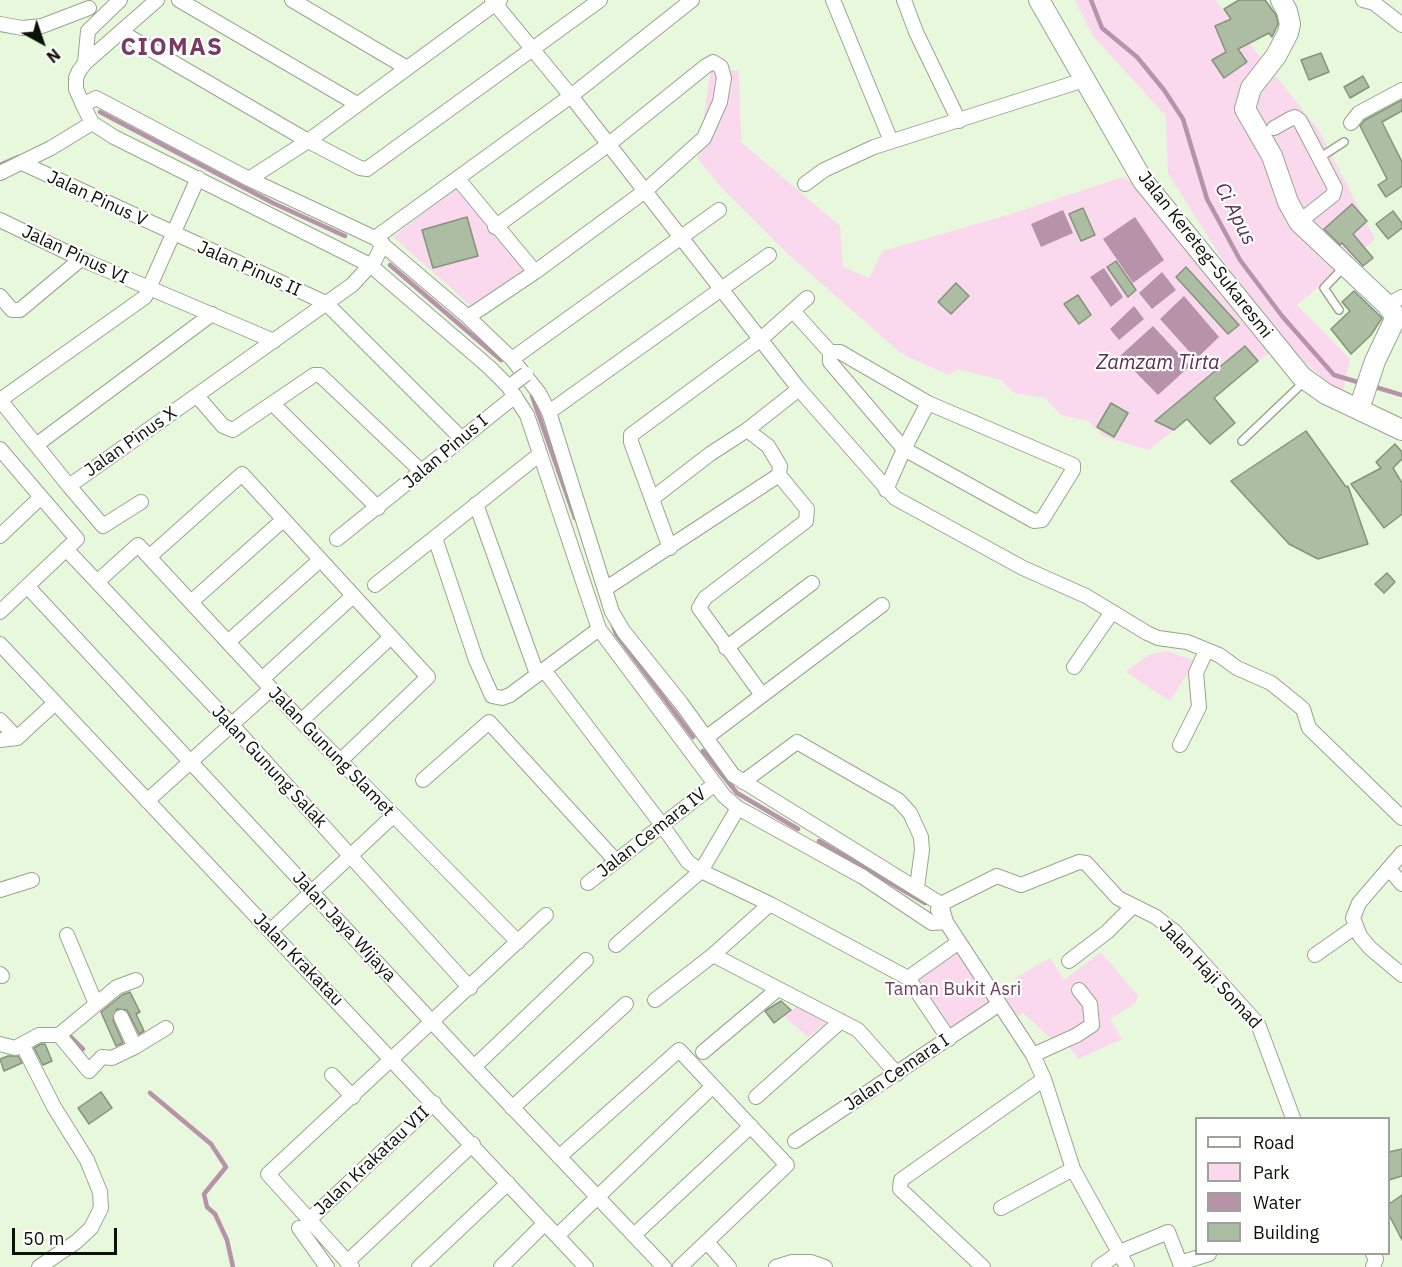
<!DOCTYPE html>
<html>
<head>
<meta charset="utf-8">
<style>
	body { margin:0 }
	#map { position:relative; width:1402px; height:1267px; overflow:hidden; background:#e7f8dc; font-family:"IBM Plex Sans",sans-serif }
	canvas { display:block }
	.legend { position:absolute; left:1195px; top:1117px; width:195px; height:138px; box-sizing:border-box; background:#fff; border:2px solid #9ea09c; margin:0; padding:8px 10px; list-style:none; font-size:18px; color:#0c1208 }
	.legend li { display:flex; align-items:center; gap:12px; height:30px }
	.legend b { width:30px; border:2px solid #9ea09c }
	.north { position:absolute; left:12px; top:12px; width:60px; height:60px; -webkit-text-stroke:4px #fff; paint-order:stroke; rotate:140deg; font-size:16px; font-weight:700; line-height:24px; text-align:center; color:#0c1208 }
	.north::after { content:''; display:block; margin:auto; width:21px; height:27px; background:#0c1208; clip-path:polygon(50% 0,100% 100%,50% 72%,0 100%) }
	.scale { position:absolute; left:12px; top:1228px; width:105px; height:27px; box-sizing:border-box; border:3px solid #0c1208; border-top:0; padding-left:8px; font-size:18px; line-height:21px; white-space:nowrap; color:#0c1208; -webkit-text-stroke:4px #fff; paint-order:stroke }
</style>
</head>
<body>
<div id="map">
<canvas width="1402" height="1267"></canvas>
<ul class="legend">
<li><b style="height:8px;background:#fff"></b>Road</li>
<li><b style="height:16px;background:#fad8ed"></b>Park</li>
<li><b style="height:16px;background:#b793aa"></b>Water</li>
<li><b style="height:16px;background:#adbda3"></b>Building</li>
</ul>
<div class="north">N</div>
<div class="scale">50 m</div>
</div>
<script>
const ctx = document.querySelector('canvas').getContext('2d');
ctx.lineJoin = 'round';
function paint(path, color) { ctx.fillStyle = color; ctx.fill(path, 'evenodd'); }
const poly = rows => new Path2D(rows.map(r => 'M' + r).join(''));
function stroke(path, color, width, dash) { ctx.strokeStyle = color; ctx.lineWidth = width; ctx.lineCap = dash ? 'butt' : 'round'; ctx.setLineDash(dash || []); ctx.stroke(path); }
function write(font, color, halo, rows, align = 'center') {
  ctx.font = font + ' "IBM Plex Sans",sans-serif'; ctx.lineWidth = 4.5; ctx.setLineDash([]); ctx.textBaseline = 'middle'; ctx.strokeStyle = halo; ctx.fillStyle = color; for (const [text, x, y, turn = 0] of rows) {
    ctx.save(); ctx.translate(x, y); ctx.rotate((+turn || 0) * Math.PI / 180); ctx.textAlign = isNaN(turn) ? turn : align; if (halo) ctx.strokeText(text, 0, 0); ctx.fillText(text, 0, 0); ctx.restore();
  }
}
const green = poly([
	[1075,0,1215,0,1318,129,1375,239,1297,305,1350,359,1342,395,1264,326,1168,173,1166,116,1093,36],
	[711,67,739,71,741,142,840,226,843,267,869,278,883,251,1008,215,1123,177,1159,201,1270,352,1149,450,1103,436,1088,421,1061,415,1045,398,1014,393,1001,380,958,369,948,375,902,354,788,254,722,188,698,159],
	[457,187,528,272,475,309,393,237],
	[1167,651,1195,661,1170,701,1126,672,1148,655],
	[959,942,998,1005,949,1039,909,978],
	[1101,952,1138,996,1135,1003,1110,1019,1122,1039,1078,1059,1065,1040,1055,1042,1023,1013,1018,1016,1005,1000,1020,988,1015,978,1050,958,1064,980],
	[799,1005,826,1023,808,1037,784,1016]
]);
const water = poly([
	[1063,210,1073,233,1041,247,1031,224],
	[1135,217,1164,260,1133,283,1103,239],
	[1104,268,1123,297,1111,307,1090,277],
	[1162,272,1176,290,1152,309,1139,293],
	[1184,296,1219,337,1196,359,1160,319],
	[1134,306,1144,319,1119,340,1110,329],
	[1153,326,1190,366,1158,395,1120,356]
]);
const stream = poly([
	[1091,0,1102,28,1137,57,1164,90,1183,119,1207,199,1240,260,1282,316,1334,375,1361,383],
	[100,112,273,203,345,236],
	[0,165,18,157],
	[390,265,501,360],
	[1372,386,1402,395],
	[532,396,575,518],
	[613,625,616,634,693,737],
	[703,751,737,793,798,829],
	[819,841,925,903],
	[67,1033,83,1049],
	[150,1093,211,1144,226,1167,204,1194,207,1207,215,1214,227,1240,233,1267]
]);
const building = poly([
	[1239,0,1265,0,1276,15,1278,24,1272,37,1269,33,1238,49,1247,62,1224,78,1212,60,1226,52,1215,26,1231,19,1224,9,1239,0],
	[1321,53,1329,72,1309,80,1301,60,1321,53],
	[1363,76,1369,87,1350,98,1344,87,1363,76],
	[1402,100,1402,111,1382,122,1402,162,1402,186,1386,197,1378,185,1387,179,1360,126,1365,120,1402,100],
	[1352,204,1367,221,1353,234,1373,258,1363,266,1342,243,1340,245,1324,229,1352,204],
	[1083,208,1095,235,1081,241,1069,214,1083,208],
	[1393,211,1402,223,1402,228,1388,239,1376,224,1393,211],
	[467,217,478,256,433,268,422,230,467,217],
	[1116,261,1136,290,1128,297,1107,267,1116,261],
	[1186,267,1239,325,1228,334,1176,277,1186,267],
	[956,283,969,296,951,314,938,302,956,283],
	[1354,291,1382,318,1371,335,1351,354,1331,329,1350,311,1342,302,1354,291],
	[1078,295,1091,315,1079,324,1064,304,1078,295],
	[1245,346,1258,361,1214,398,1235,423,1210,444,1187,419,1174,430,1155,421,1245,346],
	[1111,403,1128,413,1114,437,1097,427,1111,403],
	[1306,431,1346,487,1348,486,1368,544,1318,559,1289,544,1231,481,1306,431],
	[1395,444,1402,452,1402,459,1393,468,1402,483,1402,514,1384,528,1351,484,1381,468,1376,462,1395,444],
	[1387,573,1395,582,1384,593,1375,584,1387,573],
	[130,992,140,1012,136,1014,144,1031,139,1034,127,1010,117,1009,113,1020,123,1043,116,1046,101,1012,122,995,130,992],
	[781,1001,791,1010,774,1023,765,1011,781,1001],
	[41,1044,45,1044,52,1061,43,1065,34,1048,41,1044],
	[8,1056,18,1056,22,1063,4,1071,0,1059,8,1056],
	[101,1092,112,1108,89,1124,78,1108,101,1092],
	[1402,1149,1402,1176,1389,1180,1389,1152,1402,1149],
	[1402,1195,1402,1240,1389,1215,1389,1204,1402,1195]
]);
const lane = poly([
	[1319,158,1344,142],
	[1339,310,1324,288,1344,267],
	[1242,441,1304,382]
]);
const street = poly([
	[179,0,357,104],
	[292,0,407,68],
	[492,0,571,96,799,389,895,498,1023,568,1086,596,1147,633,1158,638,1187,642,1219,655,1237,668,1271,683,1303,709,1309,728,1402,818],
	[833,0,891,141],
	[904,0,916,32,959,121],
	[1363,0,1374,3,1402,25],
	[0,24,22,28,42,26,89,8],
	[121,32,308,141,360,168,367,169,600,0],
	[85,63,88,31,120,0],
	[83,105,76,89,76,78,79,71,85,63,157,0],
	[1351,123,1359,113,1402,90],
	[1274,128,1290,119,1295,117,1300,121,1335,188,1333,195,1299,222],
	[22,163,326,303,462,439],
	[0,173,51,148,92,123],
	[249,179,308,141,500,0],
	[458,179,535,272],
	[805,184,824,170,874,147,1084,80],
	[0,220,81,259,274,341],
	[375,238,571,96,692,0],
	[0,296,12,310,20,310,81,259],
	[1387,305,1402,297],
	[793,311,830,352,830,362,904,449,928,403,1073,465,1073,470,1042,520,1034,521,904,449,886,490],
	[468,317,535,272,645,191,704,138,720,102,724,78,721,67,713,62,706,66,609,144,495,227],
	[830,352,840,352,928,403],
	[512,359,719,210],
	[197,396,223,426,233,430,314,375,320,375,422,472],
	[0,400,145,297,198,178],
	[0,400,69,486],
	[274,405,378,508],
	[549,412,769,255],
	[747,430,799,389],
	[36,445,212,314],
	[0,449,77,539,0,612],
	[653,498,710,454,747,430,768,446,780,466,779,475,807,509,806,521,705,598,699,608,762,695],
	[141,502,103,526,69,486,352,285,375,260,383,244],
	[476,504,537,674],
	[0,536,41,497],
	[435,538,476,660,492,696,502,698,510,695,599,629],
	[337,539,515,396],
	[670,548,631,442,631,435,761,339,807,298],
	[66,549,232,725,470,988],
	[149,557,301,721,518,942],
	[97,582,138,545,149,557,242,474,428,677,340,761],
	[375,585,540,454],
	[27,586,474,1067,664,1267],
	[605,589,779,475],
	[191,602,283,520],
	[228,642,320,560],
	[0,644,557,1236,713,1086],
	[726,648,812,583],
	[1074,667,1112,612],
	[544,670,662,825,688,862,701,871,616,945],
	[262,679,353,596],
	[0,720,17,738],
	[301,721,391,637],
	[707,737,882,605],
	[0,740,17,738,55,703],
	[1180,745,1199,707,1196,673,1206,651],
	[423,780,489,722,616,861],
	[743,782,797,742,898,800,910,813,921,837,922,850,917,887],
	[147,801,271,689],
	[738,808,701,871,770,904,908,978,949,1039],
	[1402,853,1359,903,1353,918,1360,936,1370,948,1402,975],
	[1389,869,1402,884],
	[588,883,715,784],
	[0,890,32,880],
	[938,910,941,904,997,876,1021,885,1079,862,1086,863,1118,898,1156,917,1174,931,1258,1024,1293,1118],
	[946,922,932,923,863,877,738,808,724,796,599,629,527,415,508,386,489,367,370,265,114,137,92,123,83,105,96,98,249,179,375,238,468,317,512,359,539,393,549,412,612,612,624,632,681,703,733,775,941,904,946,922,1033,1055,1044,1079,1073,1169,1127,1267],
	[270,931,393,816],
	[67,935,96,1004],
	[713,955,858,1030,897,1074],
	[1315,955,1355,927],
	[1069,961,1107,932,1133,906],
	[0,974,2,976],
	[908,978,959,942],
	[655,1000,713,955,770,904],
	[59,1035,117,987,136,980],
	[0,1044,15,1048,39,1035,59,1035,89,1071,102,1057,112,1058,135,1047,121,1017],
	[22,1044,54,1107,87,1160,100,1192,101,1208,91,1228,76,1242,39,1267],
	[135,1047,166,1028],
	[703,1052,778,989],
	[1033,1055,1077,1035,1092,1025,1090,1004,1079,990],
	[474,1067,586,960],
	[332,1075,353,1097],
	[756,1097,841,1021],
	[512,1108,626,1004],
	[795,1141,998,1005],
	[559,1157,679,1050,787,1165,680,1267],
	[1001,1208,1073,1169],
	[310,1219,434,1103],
	[299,1228,327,1267],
	[634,1235,751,1126],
	[557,1236,586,1267],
	[707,1242,729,1267],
	[1373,1254,1376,1259,1373,1267],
	[347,1262,473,1144],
	[352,1267,268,1174,546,915],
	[419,1267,508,1183],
	[501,1267,545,1223],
	[776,1267,792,1262,811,1262,825,1267],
	[983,1267,900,1189,901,1180,1044,1079],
	[1099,1267,1120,1252,1168,1232,1180,1263,1209,1254]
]);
const secondary = poly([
	[1039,0,1143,181,1302,377,1326,394,1402,430],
	[1281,0,1287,11,1290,24,1288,33,1276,56,1251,88,1245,109,1272,156,1288,202,1299,222,1387,305,1396,317,1375,361,1359,409]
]);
const streetBridge = poly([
	[514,383,526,374]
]);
const streetNames = [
	["Jalan Pinus V",97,199,25],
	["Jalan Pinus VI",75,255,25],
	["Jalan Kereteg–Sukaresmi",1205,255,52],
	["Jalan Pinus II",249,269,24],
	["Jalan Pinus X",131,442,-35],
	["Jalan Pinus I",446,452,-40],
	["Jalan Gunung Slamet",331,752,46],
	["Jalan Gunung Salak",269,767,47],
	["Jalan Cemara IV",652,833,-38],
	["Jalan Jaya Wijaya",344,927,47],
	["Jalan Krakatau",298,960,46],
	["Jalan Haji Somad",1210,975,47],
	["Jalan Cemara I",897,1073,-34],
	["Jalan Krakatau VII",372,1161,-43]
];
const parkNames = [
	["Taman Bukit Asri",953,990]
];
const waterNames = [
	["Ci Apus",1235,214,63],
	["Zamzam Tirta",1158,363]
];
const districtNames = [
	["CIOMAS",172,48]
];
paint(green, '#fad8ed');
paint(water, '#b793aa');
stroke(stream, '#b793aa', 4.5);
paint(building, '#adbda3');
stroke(building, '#84947a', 1.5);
stroke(lane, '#97a78d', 10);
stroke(street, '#97a78d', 16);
stroke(secondary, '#97a78d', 22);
stroke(lane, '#fff', 7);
stroke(street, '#fff', 14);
stroke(secondary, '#fff', 20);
stroke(streetBridge, '#97a78d', 16, []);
stroke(streetBridge, '#fff', 14);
write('18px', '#0c1208', '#fff', streetNames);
write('18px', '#703e60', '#fff', parkNames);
write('italic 20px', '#5e2e4f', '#fff', waterNames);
ctx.letterSpacing = '1.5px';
write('bold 24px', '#773b64', '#fff', districtNames);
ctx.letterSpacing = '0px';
</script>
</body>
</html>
